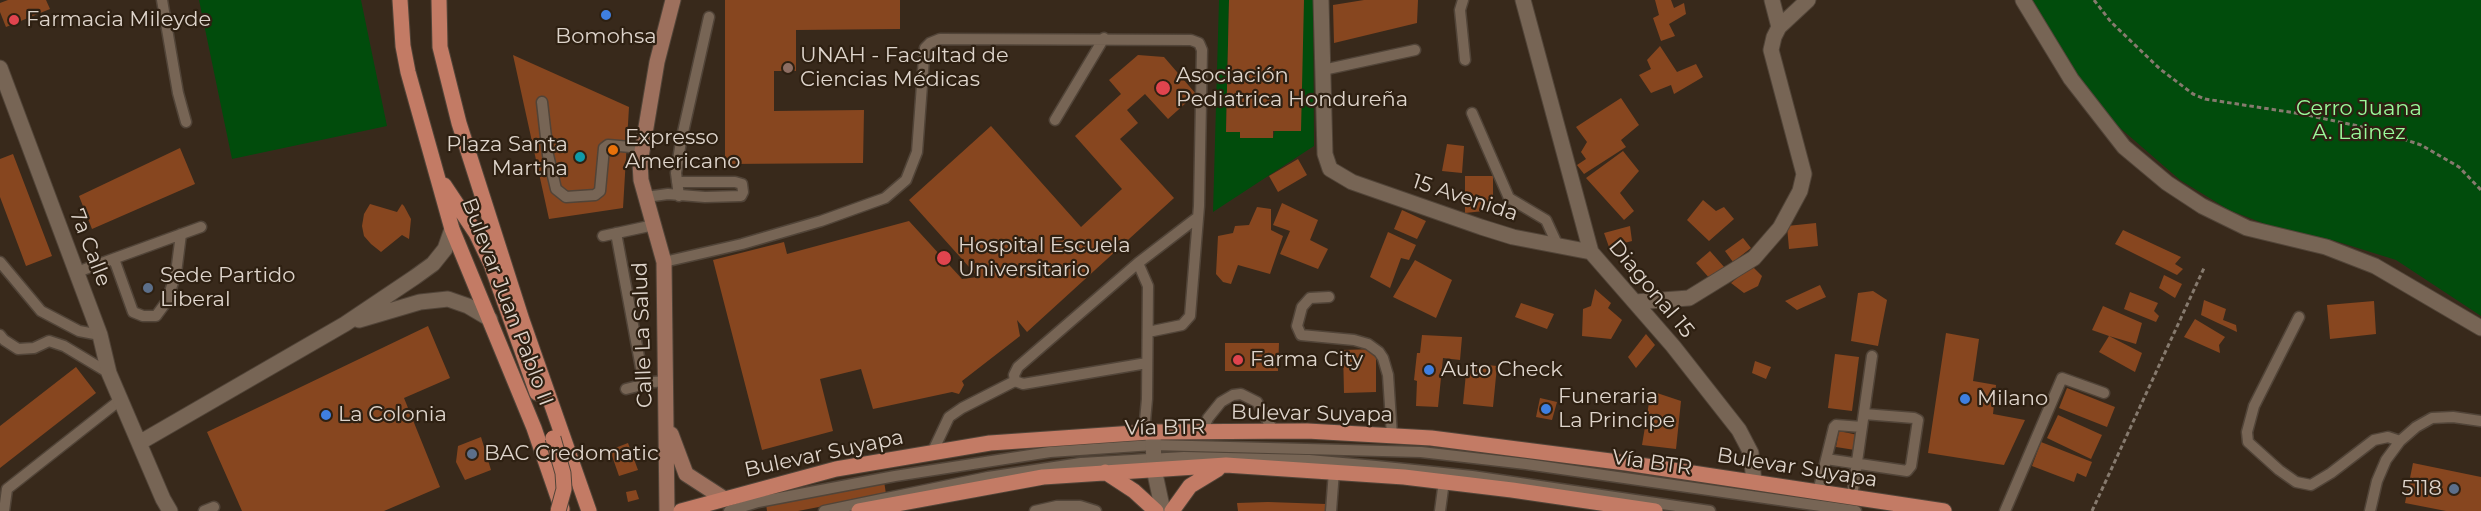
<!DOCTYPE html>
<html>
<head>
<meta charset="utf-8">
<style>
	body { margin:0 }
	canvas { display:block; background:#38291b }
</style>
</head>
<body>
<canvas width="2481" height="511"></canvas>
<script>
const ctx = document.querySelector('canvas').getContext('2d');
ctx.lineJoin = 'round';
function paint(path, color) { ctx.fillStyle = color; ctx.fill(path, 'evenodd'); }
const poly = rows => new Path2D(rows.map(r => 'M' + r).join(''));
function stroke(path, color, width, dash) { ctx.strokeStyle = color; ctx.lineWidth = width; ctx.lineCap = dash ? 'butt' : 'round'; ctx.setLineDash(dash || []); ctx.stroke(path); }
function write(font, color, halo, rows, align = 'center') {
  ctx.font = font + ' Montserrat,sans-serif'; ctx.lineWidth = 4.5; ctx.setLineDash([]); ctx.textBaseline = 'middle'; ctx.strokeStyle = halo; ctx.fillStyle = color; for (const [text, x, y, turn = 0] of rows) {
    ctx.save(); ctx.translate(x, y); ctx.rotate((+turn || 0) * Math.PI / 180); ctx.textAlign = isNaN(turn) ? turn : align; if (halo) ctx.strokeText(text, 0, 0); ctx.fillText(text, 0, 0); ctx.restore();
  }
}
const green = poly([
	[199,0,361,0,387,126,232,159],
	[1219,0,1229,0,1226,132,1240,132,1240,138,1273,138,1304,0,1313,0,1314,146,1213,212],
	[2020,0,2481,0,2481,316,2396,260,2332,240,2270,226,2229,210,2180,180,2112,121]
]);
const building = poly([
	[8,0,46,0,50,9,6,27,0,12,0,3],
	[725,0,900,0,900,29,796,30,796,71,774,71,774,111,864,110,863,163,725,164],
	[1229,0,1304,0,1301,131,1273,131,1273,138,1240,138,1240,132,1226,132],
	[1364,0,1418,0,1417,23,1334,43,1333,5],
	[1655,0,1671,0,1674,8,1684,3,1686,14,1669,24,1675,36,1661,41,1653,18,1659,15],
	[1660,46,1677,72,1696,64,1703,77,1674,94,1671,85,1651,93,1639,75,1651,69,1647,60],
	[513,55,629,107,623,208,549,219],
	[1138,55,1164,57,1196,94,1168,119,1145,94,1127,110,1138,123,1120,139,1174,198,1027,332,1017,320,1020,336,962,381,964,385,959,394,952,392,873,409,861,369,820,379,833,431,762,450,713,260,784,242,787,254,909,221,962,279,978,277,909,200,991,126,1081,227,1122,189,1075,136,1121,94,1109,80],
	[1621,98,1639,125,1621,140,1626,147,1584,174,1577,165,1586,159,1581,152,1587,142,1576,127],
	[1447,144,1464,146,1462,173,1442,171],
	[180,148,195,184,92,229,79,196],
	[1623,151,1639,171,1620,193,1634,211,1624,220,1586,178],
	[13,154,52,256,26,266,0,197,0,159],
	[1298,159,1307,175,1278,192,1269,176],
	[1465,176,1493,176,1493,210,1465,213],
	[1703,200,1716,211,1724,207,1734,219,1709,241,1687,220],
	[1282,203,1318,220,1310,240,1328,249,1318,269,1280,254,1290,231,1273,225],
	[370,204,397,212,402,204,404,206,411,219,409,239,402,235,381,252,371,244,364,236,362,226,364,214],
	[1257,207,1271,209,1271,230,1283,236,1270,274,1238,265,1231,284,1223,282,1216,274,1218,236,1233,233,1235,226,1249,225],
	[1402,210,1426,221,1417,239,1394,229],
	[1816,223,1818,246,1789,249,1787,226],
	[1630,226,1632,241,1609,247,1604,233],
	[2123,230,2181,257,2175,264,2183,269,2177,275,2115,244],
	[1388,232,1416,245,1409,260,1401,258,1390,288,1370,277],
	[1743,238,1751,248,1733,262,1725,251],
	[1710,251,1725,268,1711,280,1696,263],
	[1415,260,1452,280,1436,318,1393,297],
	[1752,266,1762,276,1758,286,1744,293,1731,283],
	[2164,275,2182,284,2175,298,2159,288],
	[1820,285,1826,297,1797,310,1785,301],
	[1595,289,1611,303,1608,308,1622,320,1611,339,1582,336,1583,309,1591,306],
	[1873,291,1887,300,1878,346,1851,341,1858,293],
	[2130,292,2158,303,2154,311,2159,316,2156,322,2124,309],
	[2204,300,2226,309,2223,320,2236,325,2237,332,2201,315],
	[2374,301,2376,334,2330,339,2327,305],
	[1521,303,1554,314,1547,329,1515,317],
	[2103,306,2142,323,2136,344,2109,336,2142,353,2135,372,2099,352,2109,336,2092,330],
	[2195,319,2225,337,2219,345,2220,353,2184,337],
	[428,326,450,378,404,398,440,487,384,511,242,511,207,432],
	[1946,333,1979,339,1973,381,1996,385,1993,414,2025,420,2004,465,1928,453],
	[1646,334,1655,345,1636,368,1628,357],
	[1422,335,1462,337,1460,360,1443,358,1438,407,1416,406,1417,381,1414,380,1417,353,1420,353],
	[1225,343,1279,343,1278,371,1225,371],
	[1376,349,1376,392,1344,393,1343,350],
	[1835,354,1859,357,1852,411,1828,408],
	[1755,361,1771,367,1766,379,1752,373],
	[1467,363,1497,366,1493,407,1463,404],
	[76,367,96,393,0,468,0,426],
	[2067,388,2115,407,2107,427,2059,408],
	[1651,391,1681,401,1676,449,1642,445],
	[1540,398,1557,402,1552,420,1536,417],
	[2058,415,2102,435,2091,459,2047,438],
	[1839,431,1858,435,1855,450,1836,447],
	[481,437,491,470,465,480,456,462,458,446],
	[2041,442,2092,462,2086,477,2077,473,2074,482,2032,466],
	[628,443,638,470,619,476,610,450],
	[2413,463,2481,477,2481,511,2446,511,2405,503],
	[884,481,886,494,798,511,767,511,766,504],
	[636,490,639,499,628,502,626,492],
	[1268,502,1326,504,1325,511,1238,511,1237,503]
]);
const path = poly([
	[2094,0,2111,22,2160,69,2193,94,2205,99,2302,114,2377,130,2421,145,2459,167,2481,190],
	[2092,511,2204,268]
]);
const service = poly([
	[162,0,178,93,186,122],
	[1463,0,1460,10,1465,60],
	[1323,70,1415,50],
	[542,102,548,155,556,189,566,197,595,195,600,191,604,148,608,145,642,148],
	[1472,113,1509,198,1546,220,1558,246],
	[1055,120,1104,38],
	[679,196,676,173,681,141,709,17],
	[646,197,668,194,705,197,741,196,743,192,742,184,735,182,677,182],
	[616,233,644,384],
	[603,236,654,225],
	[114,259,133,312,143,316,156,316,167,301,176,273,181,234],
	[0,262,41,311,79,331,100,335],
	[664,262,742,244,821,221,885,198,906,180,917,152,924,58,925,48,930,43,940,39,1191,40,1199,43,1202,50,1199,206,1190,316,1182,325,1148,332],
	[1138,263,1198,217],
	[77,272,201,227],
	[1329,297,1310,298,1302,307,1297,326,1301,335,1354,340,1368,344,1379,352,1383,358,1388,375,1392,436],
	[2299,317,2254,406,2247,432,2248,442,2279,470,2296,482,2311,485,2331,473,2374,440,2388,437,2400,441],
	[0,335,4,340,18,349,34,348,49,341,64,346,109,373],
	[1015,381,1014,375,1018,367,1138,263,1148,286,1147,399,1144,432],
	[626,389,654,382,666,381],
	[1202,433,1208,418,1221,402,1233,395,1241,394,1257,402,1274,432],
	[932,453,949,417,962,408,1015,381,1023,384,1147,363],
	[1826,459,1907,471,1911,466,1918,420,1914,418,1864,414],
	[1818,492,1834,427,1836,425,1862,427],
	[1852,497,1872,356],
	[4,511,7,489,120,400],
	[204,511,214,507],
	[729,511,758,502,895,476,1050,452,1153,445,1421,452,1526,464,1856,511],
	[824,511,988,477,1081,463,1184,457,1309,460,1376,466,1472,476,1710,511],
	[1035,511,1057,506,1080,506,1096,511],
	[1331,511,1334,471],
	[1440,511,1444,481],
	[2005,511,2062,378,2104,393],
	[2370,511,2377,481,2386,460,2400,441,2416,427,2432,418,2453,417,2481,421]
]);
const minor = poly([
	[1321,0,1325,154,1330,169,1352,182,1481,227,1513,237,1591,252],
	[1523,0,1591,252,1673,346,1739,430,1751,453,1754,482],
	[1772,0,1779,27],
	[2023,0,2071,79,2124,147,2167,183,2202,206,2247,228,2326,247,2375,266,2481,328],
	[0,68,100,335,109,373,163,499,170,511],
	[1635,302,1689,298,1754,258,1780,228,1800,191,1804,174,1771,50,1774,37,1779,27,1808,0],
	[359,320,420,302,448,299,468,306,490,319],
	[1153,432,1154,469,1163,511],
	[139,443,345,324,415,277,433,264,445,249,452,229]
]);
const secondary = poly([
	[671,434,686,474,723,498],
	[667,511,664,262,641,180,640,163,657,62,673,0]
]);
const primary = poly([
	[400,0,403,46,408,72,452,229,534,428,562,509],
	[439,0,440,47,459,123,522,320,589,511],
	[444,185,476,233,491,264,537,393],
	[1105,472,1134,491,1156,511],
	[681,511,836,469,990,443,1149,432,1307,431,1431,438,1626,463,1944,511],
	[859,511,1043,477,1226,465,1404,477,1512,490,1655,511],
	[1172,511,1190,486,1218,469]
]);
const primaryBridge = poly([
	[553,438,563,473,564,489,558,511]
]);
const markers = [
	[606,15,6,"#3f7fe0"],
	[14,20,6,"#e0444e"],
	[788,68,6,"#8d6e63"],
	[1163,88,8,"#e0444e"],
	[613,150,6,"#e8710a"],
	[580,157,6,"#0f9aa8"],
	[944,258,8,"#e0444e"],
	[148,288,6,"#5c6f8a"],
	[1238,360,6,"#e0444e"],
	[1429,370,6,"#3f7fe0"],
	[1965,399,6,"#3f7fe0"],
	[1546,409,6,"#3f7fe0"],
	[326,415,6,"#3f7fe0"],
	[472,454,6,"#5c6f8a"],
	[2454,489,6,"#5c6f8a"]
];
const poiNames = [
	["Farmacia Mileyde",26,20],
	["Bomohsa",606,37,"center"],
	["UNAH - Facultad de",800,56],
	["Ciencias Médicas",800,80],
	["Asociación",1176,76],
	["Pediatrica Hondureña",1176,100],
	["Expresso",625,138],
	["Americano",625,162],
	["Plaza Santa",568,145,"right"],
	["Martha",568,169,"right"],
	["Hospital Escuela",958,246],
	["Universitario",958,270],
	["Sede Partido",160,276],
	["Liberal",160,300],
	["Farma City",1250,360],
	["Auto Check",1441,370],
	["Funeraria",1558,397],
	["La Principe",1558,421],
	["Milano",1977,399],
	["La Colonia",338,415],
	["BAC Credomatic",484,454],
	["5118",2442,489,"right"]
];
const parkNames = [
	["Cerro Juana",2359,109],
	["A. Lainez",2359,133]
];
const streetNames = [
	["15 Avenida",1465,198,18],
	["7a Calle",90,248,69],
	["Diagonal 15",1651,289,50],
	["Bulevar Juan Pablo II",507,302,69],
	["Calle La Salud",643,335,-92],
	["Bulevar Suyapa",1312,414,1],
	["Vía BTR",1165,428,-1],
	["Bulevar Suyapa",824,454,-12],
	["Vía BTR",1652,463,8],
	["Bulevar Suyapa",1797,468,9]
];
paint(green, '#014c0c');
paint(building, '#87461f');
stroke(service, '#514438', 13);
stroke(minor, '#514438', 17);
stroke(secondary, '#514438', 17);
stroke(primary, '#514438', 17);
stroke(path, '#867a6e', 3, [4.5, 3]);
stroke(service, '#776555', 10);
stroke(minor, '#776555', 15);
stroke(secondary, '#9d705d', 15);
stroke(primary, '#c37b65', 15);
stroke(primaryBridge, '#514438', 17, []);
stroke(primaryBridge, '#c37b65', 15);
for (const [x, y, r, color] of markers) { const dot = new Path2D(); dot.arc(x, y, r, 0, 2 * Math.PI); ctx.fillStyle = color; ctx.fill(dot); stroke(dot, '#2e2012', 2); }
write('21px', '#ded4cb', '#2e2012', poiNames, 'left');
write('21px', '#9afa9a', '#2e2012', parkNames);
write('21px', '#ded4cb', '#2e2012', streetNames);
</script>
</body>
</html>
